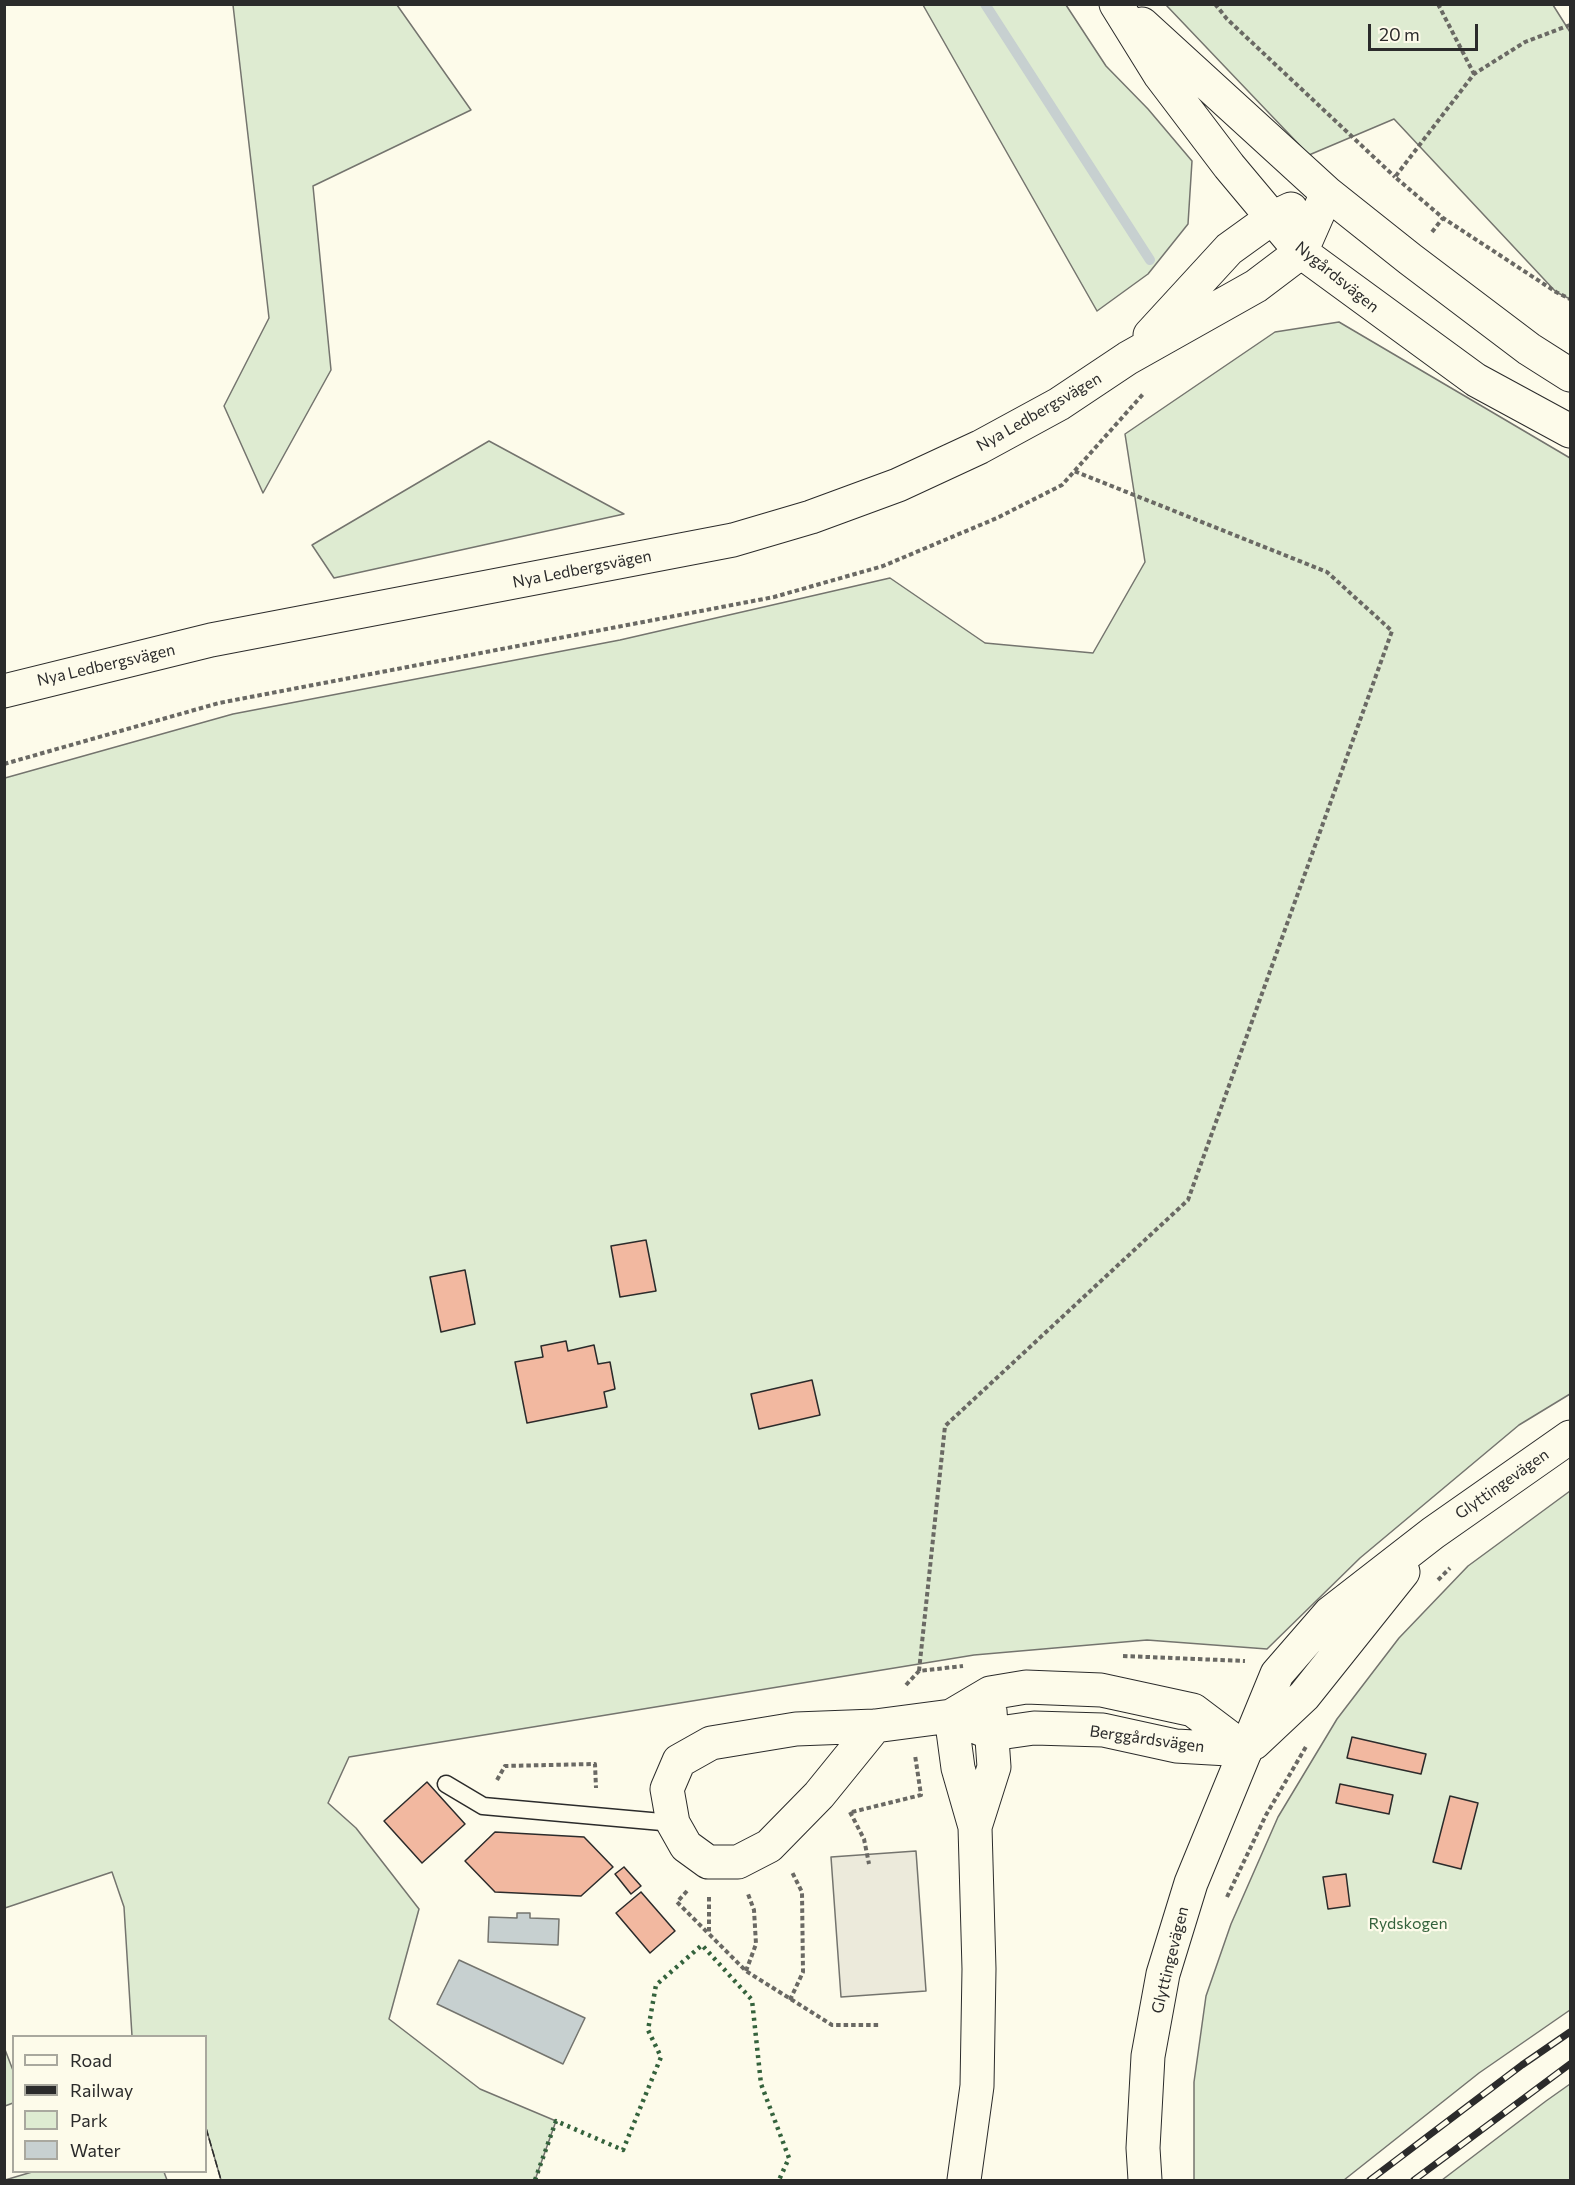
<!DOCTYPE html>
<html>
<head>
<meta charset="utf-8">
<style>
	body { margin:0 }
	#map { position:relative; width:1575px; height:2185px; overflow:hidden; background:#fdfbea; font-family:Commissioner,sans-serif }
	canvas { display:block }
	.frame { position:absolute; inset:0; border:6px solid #2b2b2b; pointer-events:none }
	.legend { position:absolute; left:12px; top:2035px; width:195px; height:138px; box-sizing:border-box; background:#fdfbea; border:2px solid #a9a89e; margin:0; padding:8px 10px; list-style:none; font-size:18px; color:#2b2b2b }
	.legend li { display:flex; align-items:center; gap:12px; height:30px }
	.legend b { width:30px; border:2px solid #a9a89e }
	.scale { position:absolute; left:1368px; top:24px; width:110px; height:27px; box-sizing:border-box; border:3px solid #2b2b2b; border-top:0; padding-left:8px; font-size:18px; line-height:21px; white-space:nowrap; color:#2b2b2b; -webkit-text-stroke:4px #fdfbea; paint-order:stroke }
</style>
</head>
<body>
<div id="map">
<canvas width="1575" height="2185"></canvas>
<div class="frame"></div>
<ul class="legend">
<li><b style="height:8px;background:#fdfbea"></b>Road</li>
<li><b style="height:8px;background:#2b2b2b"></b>Railway</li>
<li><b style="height:16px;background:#deebd1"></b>Park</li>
<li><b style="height:16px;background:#c7d0d0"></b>Water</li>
</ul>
<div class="scale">20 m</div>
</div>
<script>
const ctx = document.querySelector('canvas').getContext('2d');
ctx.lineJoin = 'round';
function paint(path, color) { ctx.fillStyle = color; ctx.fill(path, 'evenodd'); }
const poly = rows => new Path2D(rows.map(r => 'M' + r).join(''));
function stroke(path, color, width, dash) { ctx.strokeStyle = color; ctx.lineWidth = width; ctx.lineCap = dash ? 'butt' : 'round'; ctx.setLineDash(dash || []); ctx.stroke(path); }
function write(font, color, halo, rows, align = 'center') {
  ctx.font = font + ' Commissioner,sans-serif'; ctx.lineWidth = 4.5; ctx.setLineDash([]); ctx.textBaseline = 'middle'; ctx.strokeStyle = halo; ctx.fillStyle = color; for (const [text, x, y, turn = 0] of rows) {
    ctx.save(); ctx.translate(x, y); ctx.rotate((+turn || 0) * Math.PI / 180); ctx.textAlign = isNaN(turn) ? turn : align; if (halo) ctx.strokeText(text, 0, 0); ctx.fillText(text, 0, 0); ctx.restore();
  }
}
const green = poly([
	[233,5,397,5,471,110,313,186,331,370,263,493,224,406,269,318,233,5],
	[923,5,1066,5,1106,66,1148,109,1192,161,1188,224,1148,274,1097,311,923,5],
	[1166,5,1553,5,1570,32,1570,299,1556,292,1394,119,1309,155,1166,5],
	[1339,322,1570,458,1570,1394,1519,1425,1360,1558,1267,1649,1147,1640,974,1655,349,1757,328,1803,356,1828,419,1909,389,2019,480,2089,556,2121,535,2180,221,2180,206,2128,206,2036,132,2036,124,1907,112,1872,5,1908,5,778,233,714,620,640,890,578,985,643,1093,653,1145,562,1125,434,1275,332,1339,322],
	[489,441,624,514,334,578,312,545,489,441],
	[1570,1491,1570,2010,1479,2073,1344,2180,1194,2180,1194,2082,1206,1996,1231,1924,1278,1817,1337,1719,1399,1638,1468,1566,1570,1491],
	[4,2047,14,2073,13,2103,5,2106,4,2047],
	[1570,2084,1570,2180,1442,2180,1546,2101,1570,2084],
	[32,2172,164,2172,167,2180,5,2180,32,2172]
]);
const parking = poly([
	[916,1851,926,1991,841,1997,831,1857,916,1851]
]);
const water = poly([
	[517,1913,530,1913,530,1918,559,1919,558,1945,488,1942,489,1917,517,1918,517,1913],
	[459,1960,585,2018,563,2064,437,2004,459,1960]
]);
const stream = poly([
	[985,4,1150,260]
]);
const building = poly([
	[646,1240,656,1291,620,1297,611,1246,646,1240],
	[465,1270,475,1324,441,1332,430,1277,465,1270],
	[566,1341,568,1351,594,1345,598,1364,610,1362,615,1389,604,1392,607,1407,527,1423,515,1362,543,1357,541,1346,566,1341],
	[812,1380,820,1415,759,1429,751,1394,812,1380],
	[1352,1737,1426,1754,1421,1774,1347,1758,1352,1737],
	[427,1782,465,1824,422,1863,384,1821,427,1782],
	[1340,1784,1393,1795,1389,1814,1336,1803,1340,1784],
	[1450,1796,1478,1803,1461,1869,1433,1862,1450,1796],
	[495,1832,584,1837,613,1867,581,1896,495,1892,465,1861,495,1832],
	[624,1867,641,1886,631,1894,615,1874,624,1867],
	[1346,1874,1350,1906,1328,1909,1323,1877,1346,1874],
	[641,1892,675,1931,650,1953,616,1913,641,1892]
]);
const path = poly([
	[1215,4,1227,19,1395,177],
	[1438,4,1474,74],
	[1570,25,1525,42,1474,74,1395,177,1443,218,1556,292,1570,299],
	[1432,232,1443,218],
	[4,764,219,703,774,597,883,566,997,518,1062,485,1144,393],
	[1438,1580,1450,1568],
	[1123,1656,1245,1661],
	[919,1671,945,1426,1188,1200,1392,631,1327,572,1074,471],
	[906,1685,919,1671,963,1666],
	[497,1780,505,1766,595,1764,596,1788],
	[850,1812,864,1839,869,1864],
	[852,1812,921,1795,915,1755],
	[687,1891,677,1902,708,1933],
	[709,1897,709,1934,746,1971,832,2025,879,2025],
	[1227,1897,1266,1815,1307,1745],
	[746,1971,756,1944,754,1910,748,1894],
	[790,2000,803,1972,802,1892,792,1872]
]);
const service = poly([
	[446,1784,483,1806,673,1823]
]);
const minor = poly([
	[951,1716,958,1768,975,1827,979,1969,977,2086,964,2180],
	[951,1716,992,1734,1034,1728,1103,1730,1176,1746,1246,1750],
	[875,1726,819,1795,769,1846,738,1862,708,1862,686,1846,673,1823,667,1789,679,1761,711,1743,796,1729,875,1726,951,1716,990,1693,1026,1687,1101,1690,1193,1710,1246,1750],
	[975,1827,994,1767,990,1711]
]);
const tertiary = poly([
	[1116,4,1160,75,1229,166,1301,252,1476,380,1570,431],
	[1142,24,1327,193,1410,259,1529,349,1570,375],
	[1150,335,1229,249,1272,218,1291,209],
	[4,691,211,640,733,540,811,517,898,485,980,447,1059,404,1128,358,1256,286,1301,252,1327,193],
	[1254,1743,1304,1696,1403,1572],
	[1145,2180,1143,2148,1148,2056,1163,1974,1191,1883,1277,1674,1330,1613,1433,1533,1570,1437]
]);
const rail = poly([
	[1370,2180,1522,2065,1570,2032],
	[1414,2180,1570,2064]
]);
const hedge = poly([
	[535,2180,556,2121,623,2150,661,2057,648,2030,656,1985,702,1945,752,2000,761,2084,789,2158,779,2180]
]);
const fence = poly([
	[206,2128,221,2180]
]);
const streetNames = [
	["Nygårdsvägen",1337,277,39],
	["Nya Ledbergsvägen",1039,412,-30],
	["Nya Ledbergsvägen",582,569,-11],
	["Nya Ledbergsvägen",106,665,-13],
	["Glyttingevägen",1502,1484,-35],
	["Berggårdsvägen",1147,1739,8],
	["Glyttingevägen",1170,1960,-76]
];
const parkNames = [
	["Rydskogen",1408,1924]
];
paint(green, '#deebd1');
stroke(green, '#74746e', 1.5);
paint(parking, '#eceadb');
stroke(parking, '#74746e', 1.5);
paint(water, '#c7d0d0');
stroke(water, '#74746e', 1.5);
stroke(stream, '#c7d0d0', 10);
paint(building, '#f2b8a0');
stroke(building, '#2b2b2b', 1.5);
stroke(service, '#2b2b2b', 19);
stroke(minor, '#2b2b2b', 35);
stroke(tertiary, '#2b2b2b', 35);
stroke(path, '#6a6964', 4, [4.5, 3]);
stroke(service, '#fdfbea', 16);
stroke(minor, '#fdfbea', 33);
stroke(tertiary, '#fdfbea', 33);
stroke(rail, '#2b2b2b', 7);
stroke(rail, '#fdfbea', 4.5, [14]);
stroke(hedge, '#34623c', 4.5, [3, 4.5]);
stroke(fence, '#2b2b2b', 1.5, [8, 3]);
write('16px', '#2b2b2b', '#fdfbea', streetNames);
write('16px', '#34623c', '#fdfbea', parkNames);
</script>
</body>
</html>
